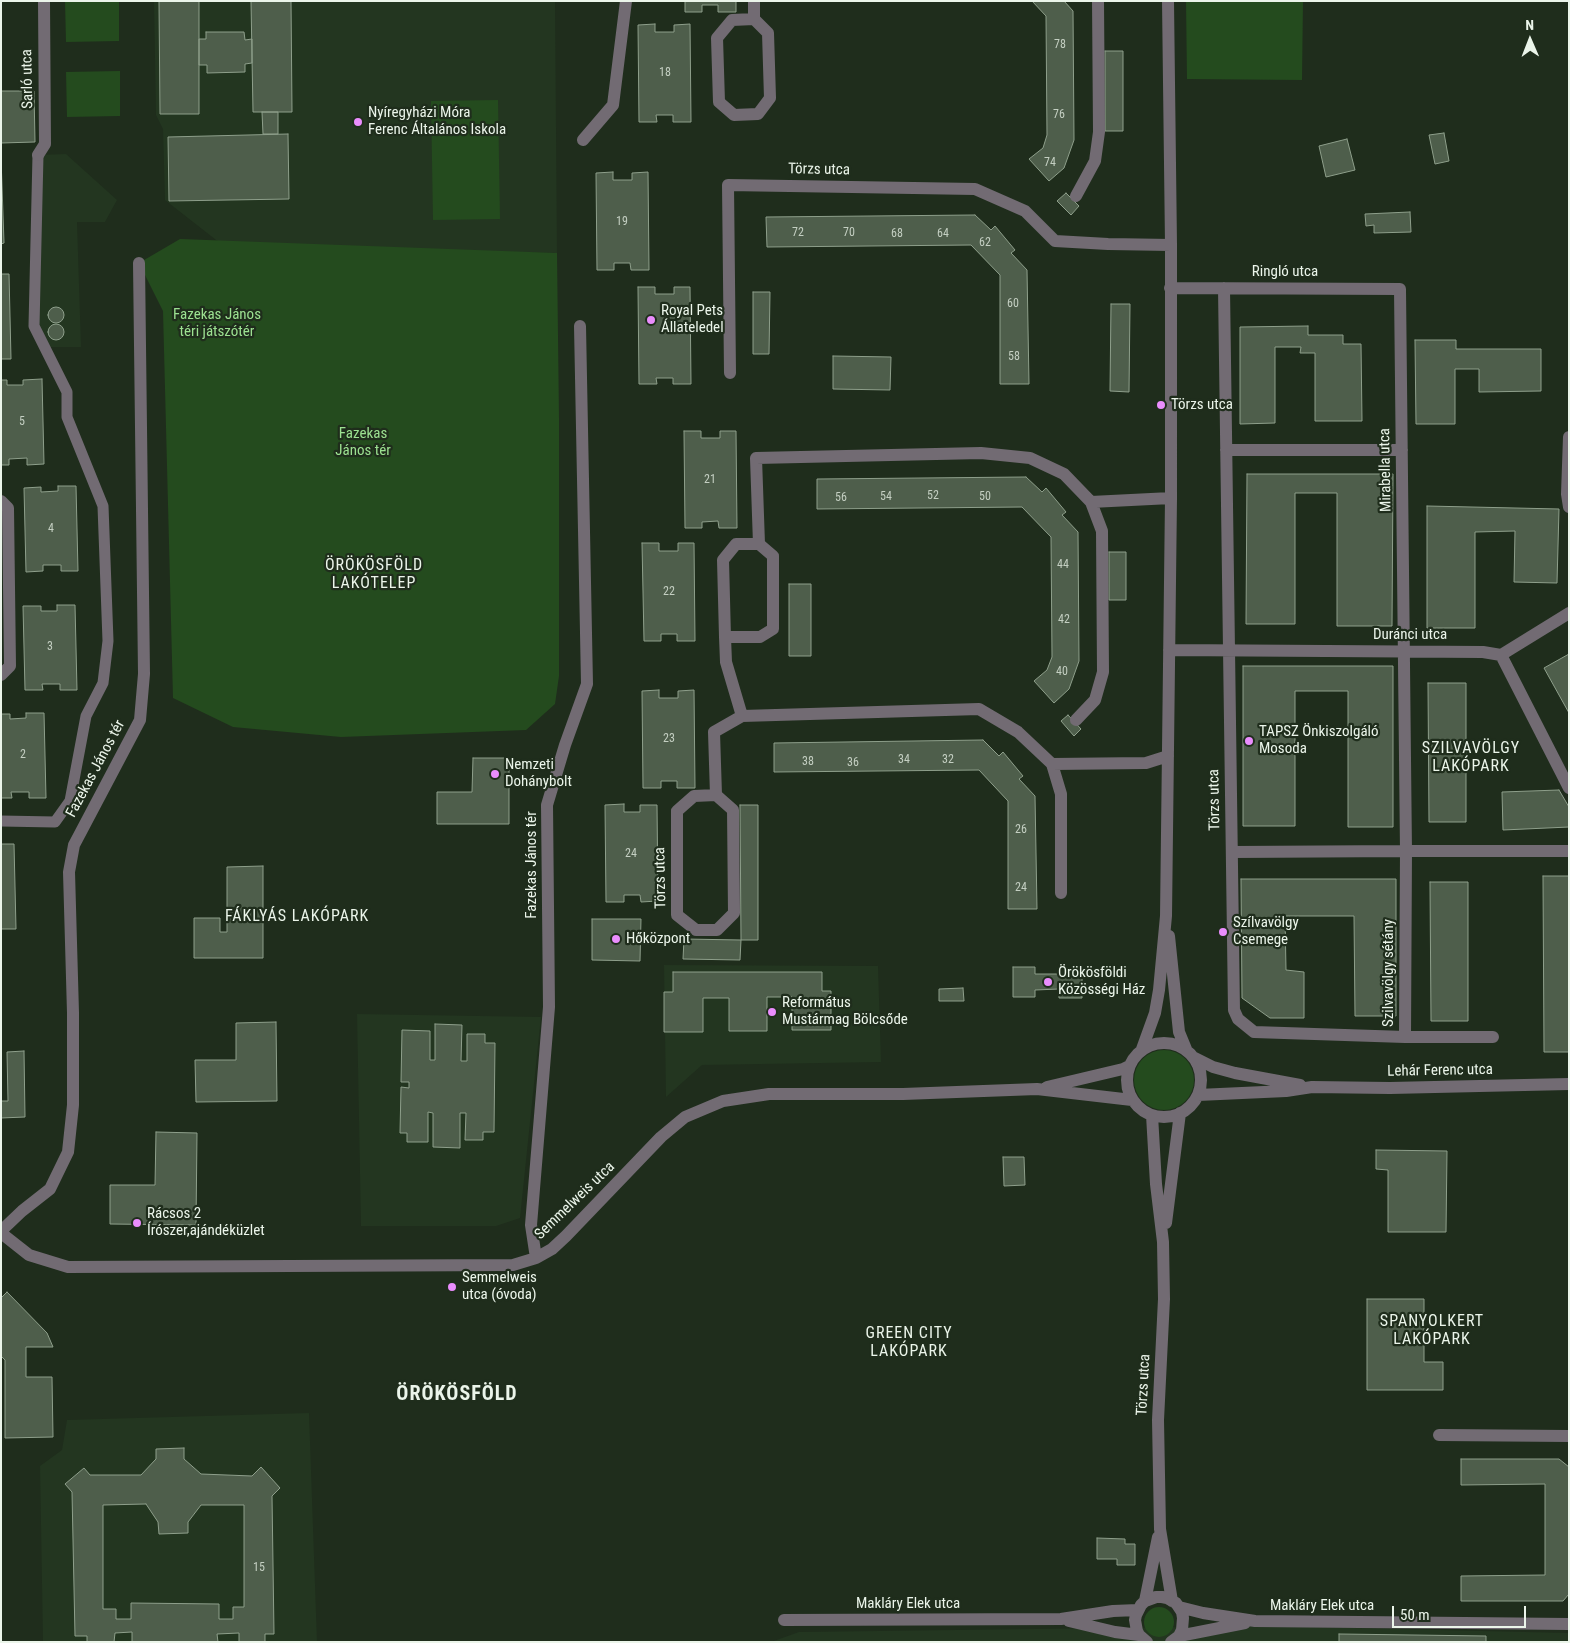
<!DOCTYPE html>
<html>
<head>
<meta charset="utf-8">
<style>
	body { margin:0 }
	#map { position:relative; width:1570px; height:1643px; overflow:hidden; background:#1f2d1c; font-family:"Roboto Condensed",sans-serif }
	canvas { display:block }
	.frame { position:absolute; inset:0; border:2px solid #ebf5ea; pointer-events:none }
	.north { position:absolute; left:1505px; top:15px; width:50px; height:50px; -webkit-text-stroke:4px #1f2d1c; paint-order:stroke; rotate:359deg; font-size:14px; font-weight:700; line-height:20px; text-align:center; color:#ebf5ea }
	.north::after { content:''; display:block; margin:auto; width:18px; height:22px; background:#ebf5ea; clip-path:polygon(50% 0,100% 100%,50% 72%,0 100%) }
	.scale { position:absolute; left:1392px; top:1606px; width:134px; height:22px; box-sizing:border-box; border:2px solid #ebf5ea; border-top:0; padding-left:6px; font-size:15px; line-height:18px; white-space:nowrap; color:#ebf5ea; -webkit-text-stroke:4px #1f2d1c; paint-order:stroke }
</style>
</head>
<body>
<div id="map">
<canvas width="1570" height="1643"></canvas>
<div class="frame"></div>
<div class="north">N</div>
<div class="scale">50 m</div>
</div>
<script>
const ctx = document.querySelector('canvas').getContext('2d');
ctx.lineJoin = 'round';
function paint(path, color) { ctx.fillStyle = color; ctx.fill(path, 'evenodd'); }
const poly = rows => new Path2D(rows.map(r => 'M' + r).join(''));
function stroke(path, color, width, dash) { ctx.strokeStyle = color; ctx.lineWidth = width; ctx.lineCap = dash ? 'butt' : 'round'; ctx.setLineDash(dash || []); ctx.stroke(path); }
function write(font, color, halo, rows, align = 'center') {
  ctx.font = font + ' "Roboto Condensed",sans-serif'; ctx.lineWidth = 4.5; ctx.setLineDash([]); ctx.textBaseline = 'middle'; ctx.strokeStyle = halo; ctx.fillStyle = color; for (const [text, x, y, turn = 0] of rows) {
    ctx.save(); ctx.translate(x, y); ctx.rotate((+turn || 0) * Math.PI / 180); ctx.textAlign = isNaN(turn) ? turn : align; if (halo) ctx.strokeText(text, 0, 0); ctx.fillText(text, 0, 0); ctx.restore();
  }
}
const built = poly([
	[154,1,555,1,557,253,225,247,165,200,163,129,156,115],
	[66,154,117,200,105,222,77,222,81,347,45,347,34,326,38,155],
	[664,965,878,966,881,1062,702,1065,666,1097],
	[357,1014,541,1017,520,1218,496,1226,361,1226],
	[309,1413,317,1642,43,1642,40,1466,62,1450,67,1420],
	[1269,1626,1569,1633,1569,1642,771,1642,799,1632]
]);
const green = poly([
	[65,1,119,1,119,41,66,42],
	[1186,1,1303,1,1302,80,1187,79],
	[120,71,120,116,67,117,66,72],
	[498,100,500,219,433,220,431,101],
	[180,239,557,253,559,418,559,676,555,704,526,730,341,737,233,727,173,698,163,311,139,263],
	'1134 1080a30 30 0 1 1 60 0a30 30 0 1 1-60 0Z',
	'1144 1622a15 15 0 1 1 30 0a15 15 0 1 1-30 0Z'
]);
const building = poly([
	[159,1,199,1,199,114,160,114,159,1],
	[251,1,291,1,292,112,253,112,251,1],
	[685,1,736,1,736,12,718,12,718,5,702,5,702,12,685,12,685,1],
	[1032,1,1064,1,1073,11,1074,140,1064,168,1049,181,1029,159,1043,148,1047,135,1046,16,1032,1],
	[655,24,655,32,674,32,674,25,690,24,691,122,673,122,673,115,656,115,657,122,639,122,638,25,655,24],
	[206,32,244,32,245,40,252,39,252,63,245,64,245,72,207,73,207,65,199,65,199,39,206,39,206,32],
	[1105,51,1123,51,1123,131,1105,131,1105,51],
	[1,91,34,91,35,142,1,143,1,91],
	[262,112,278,112,278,134,263,134,262,112],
	[1444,133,1449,161,1435,164,1429,135,1444,133],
	[288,134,289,199,169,201,168,137,288,134],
	[1347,139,1355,170,1326,177,1319,146,1347,139],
	[1,158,4,243,1,244,1,158],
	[613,172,613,180,632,180,632,173,648,172,649,270,631,270,630,263,614,263,614,270,597,270,596,173,613,172],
	[1066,193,1079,206,1071,215,1057,201,1066,193],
	[1410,212,1411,232,1374,233,1374,225,1366,226,1365,214,1410,212],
	[975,215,991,230,995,226,1015,250,1011,253,1027,270,1029,384,1000,384,1000,275,971,245,767,247,766,217,975,215],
	[1,274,9,274,11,359,1,359,1,274],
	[638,287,655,287,655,294,674,294,674,287,690,287,691,384,673,384,673,378,656,378,657,384,639,384,638,287],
	[753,292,770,292,769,354,753,354,753,292],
	[1111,304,1130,304,1129,392,1110,391,1111,304],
	'48 315a8 8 0 1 1 16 0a8 8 0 1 1-16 0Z',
	'48 332a8 8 0 1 1 16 0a8 8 0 1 1-16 0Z',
	[1308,326,1308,335,1343,335,1343,344,1361,344,1362,421,1315,421,1315,353,1300,353,1301,347,1275,347,1275,423,1240,424,1240,327,1308,326],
	[1415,340,1456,340,1456,349,1541,349,1541,391,1479,392,1479,369,1455,369,1455,424,1416,424,1415,340],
	[833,356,891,357,890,390,833,389,833,356],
	[42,379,44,464,27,465,27,458,9,459,9,465,1,465,1,380,7,380,7,385,23,385,23,380,42,379],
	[684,431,701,431,701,438,720,438,720,431,736,431,737,528,719,528,718,521,702,522,702,528,685,528,684,431],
	[1247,474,1393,474,1392,626,1337,626,1337,493,1295,493,1295,624,1246,624,1247,474],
	[1026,477,1042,492,1046,488,1066,512,1062,515,1078,532,1079,661,1069,689,1054,703,1034,681,1047,670,1052,657,1051,537,1022,507,817,509,817,479,1026,477],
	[58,486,76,486,78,571,61,571,61,565,43,565,43,571,26,572,24,488,41,487,41,492,58,491,58,486],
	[1427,506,1559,509,1557,583,1514,582,1515,531,1475,532,1475,628,1427,628,1427,506],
	[642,543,659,543,659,551,678,551,678,543,694,543,695,641,677,641,677,634,661,634,661,641,644,641,642,543],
	[1109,552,1126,552,1126,600,1109,600,1109,552],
	[789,584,811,584,811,656,789,656,789,584],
	[57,605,75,605,77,690,60,690,60,684,42,684,43,690,25,690,23,606,41,606,41,611,57,611,57,605],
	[1569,654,1569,713,1544,668,1569,654],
	[1243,666,1393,666,1393,827,1348,827,1348,691,1295,691,1295,826,1243,826,1243,666],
	[1428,683,1466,683,1466,822,1429,822,1428,683],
	[659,690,659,698,678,698,678,691,694,690,695,788,677,788,677,781,661,781,661,788,643,788,642,691,659,690],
	[26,713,44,713,46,798,29,798,29,792,11,792,12,798,1,798,1,714,10,714,10,719,26,718,26,713],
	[1068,715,1081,729,1074,736,1061,721,1068,715],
	[983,740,999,756,1003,752,1023,776,1019,779,1035,796,1037,909,1008,909,1008,801,979,770,774,772,774,743,983,740],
	[473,758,509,758,509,824,437,824,437,792,472,792,473,758],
	[1559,790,1569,807,1569,827,1503,830,1502,792,1559,790],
	[624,804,624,812,640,812,640,805,657,805,658,901,641,902,640,895,624,895,624,902,606,902,605,805,624,804],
	[740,805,758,805,758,940,741,940,740,805],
	[1,844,14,844,16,929,1,929,1,844],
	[263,866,263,958,194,958,194,918,220,918,220,932,227,932,227,867,263,866],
	[1543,876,1569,876,1569,1052,1544,1052,1543,876],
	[1241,879,1396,879,1396,1016,1355,1016,1354,916,1285,916,1286,970,1304,972,1304,1018,1270,1018,1242,998,1241,879],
	[1430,882,1468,882,1468,1021,1431,1021,1430,882],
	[592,919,641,919,640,961,592,960,592,919],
	[684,939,741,940,740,960,683,959,684,939],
	[1013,967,1035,967,1035,974,1060,974,1060,968,1082,968,1082,998,1059,998,1059,989,1035,990,1035,997,1013,997,1013,967],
	[673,972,822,972,822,991,831,991,831,1030,792,1030,792,997,767,997,767,1031,729,1031,729,998,703,998,703,1032,664,1032,664,992,673,992,673,972],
	[963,988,964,1001,939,1001,939,989,963,988],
	[276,1022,277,1101,196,1102,195,1060,236,1060,236,1023,276,1022],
	[435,1024,462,1025,461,1061,467,1061,467,1034,485,1034,485,1043,495,1043,494,1132,483,1132,483,1140,465,1140,466,1113,460,1113,460,1148,433,1147,433,1113,428,1112,428,1142,407,1142,407,1133,400,1133,401,1087,409,1088,409,1082,401,1082,402,1030,430,1031,430,1060,435,1060,435,1024],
	[24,1051,25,1117,1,1118,1,1101,8,1101,7,1052,24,1051],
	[156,1132,197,1133,196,1225,110,1224,110,1185,155,1185,156,1132],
	[1376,1150,1447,1151,1446,1232,1388,1232,1388,1170,1376,1169,1376,1150],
	[1003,1157,1024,1157,1025,1185,1004,1186,1003,1157],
	[7,1292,47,1333,53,1347,26,1347,26,1377,52,1377,53,1437,5,1438,5,1360,1,1356,1,1298,7,1292],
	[1367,1299,1424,1299,1424,1362,1443,1362,1443,1390,1367,1390,1367,1299],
	[184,1448,184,1459,201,1474,252,1476,261,1467,280,1488,272,1496,274,1634,265,1634,265,1642,239,1642,239,1633,217,1634,218,1642,132,1642,132,1632,115,1633,114,1642,87,1642,87,1636,75,1636,72,1492,65,1484,84,1468,90,1475,141,1475,156,1459,156,1449,184,1448],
	[146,1504,158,1522,159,1534,188,1533,188,1522,201,1505,244,1505,244,1607,233,1607,233,1619,219,1619,219,1604,131,1603,131,1619,116,1619,116,1609,103,1609,103,1505,146,1504],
	[1461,1459,1559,1459,1569,1467,1569,1594,1563,1601,1461,1601,1461,1576,1545,1575,1545,1484,1461,1485,1461,1459],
	[1097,1538,1125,1539,1125,1544,1135,1544,1135,1565,1117,1565,1117,1559,1097,1559,1097,1538],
	[1339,1634,1486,1636,1486,1642,1339,1642,1339,1634]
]);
const pedestrian = poly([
	[1,821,55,822,70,801,86,716,103,683,108,641,103,506,67,417,67,392,34,326,38,155]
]);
const minor = poly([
	[754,1,754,19,768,33,770,98,758,114,734,115,719,102,717,38,732,20,754,19],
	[583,140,613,105,626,1],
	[38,155,45,144,44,1],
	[1076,196,1095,161,1099,132,1098,1],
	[1170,288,1400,289,1406,851,1232,852],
	[1224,288,1234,1010,1238,1019,1254,1032,1405,1037],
	[730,373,728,185,975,189,1025,211,1055,241,1108,244,1171,245],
	[1569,437,1567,494,1569,507],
	[1226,450,1402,450],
	[1,501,8,508,10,666,1,675],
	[1091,502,1171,498],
	[759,544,756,458,981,453,1030,458,1064,474,1091,502,1102,531,1103,672,1095,700,1076,720],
	[1169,650,1483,652,1501,655,1569,788],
	[1501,655,1569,613],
	[742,716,979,709,1018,732,1052,764,1061,794,1061,893],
	[1052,764,1146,763,1168,756],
	[716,795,733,810,734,913,717,930,696,930,677,915,677,811,694,796,716,795,714,732,742,716,726,662,725,637,723,560,736,544,759,544,773,556,773,629,760,637,725,637],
	[1169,936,1179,1032,1186,1049],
	[1493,1037,1405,1037,1406,851,1569,851],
	'1127 1080a37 37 0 1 1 74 0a37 37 0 1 1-74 0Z',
	[1142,1049,1155,1013,1159,990,1166,916,1171,498,1171,245,1168,1],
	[1193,1057,1213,1067,1235,1073,1300,1085],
	[1047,1087,1123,1069,1129,1066],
	[1198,1095,1286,1091,1312,1087,1390,1088,1569,1084],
	[1152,1115,1156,1184,1163,1242,1164,1299,1158,1420,1160,1529,1172,1601],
	[1166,1223,1180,1113],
	[1,1231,22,1211,50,1189,68,1152,73,1105,73,1013,69,872,74,845,140,720,144,674,139,263],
	[1,1233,29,1255,68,1267,513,1265,536,1258,552,1249,566,1236,661,1137,685,1117,723,1101,769,1094,903,1094,1037,1089,1132,1100],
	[536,1258,531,1225,549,1007,547,805,565,745,587,684,580,326],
	[1439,1435,1569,1436],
	[1145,1601,1158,1537],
	[1179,1607,1203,1613,1255,1621,1569,1624],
	[784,1620,1061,1619,1113,1611,1138,1610],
	[1069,1621,1115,1632,1139,1635],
	[1179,1636,1245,1623],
	[1147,1642,1139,1635,1137,1631,1135,1620,1136,1615,1141,1605,1145,1601,1156,1597,1162,1597,1167,1598,1176,1603,1182,1612,1183,1618,1182,1630,1179,1636,1171,1642]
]);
const markers = [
	[358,122,5,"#ea8dfd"],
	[651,320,5,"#ea8dfd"],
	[1161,405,5,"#ea8dfd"],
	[1249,741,5,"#ea8dfd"],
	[495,774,5,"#ea8dfd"],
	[1223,932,5,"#ea8dfd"],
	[616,939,5,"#ea8dfd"],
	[1048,982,5,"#ea8dfd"],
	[772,1012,5,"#ea8dfd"],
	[137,1223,5,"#ea8dfd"],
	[452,1287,5,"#ea8dfd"]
];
const numberNames = [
	["78",1060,45],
	["18",665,73],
	["76",1059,115],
	["74",1050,163],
	["19",622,222],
	["72",798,233],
	["70",849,233],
	["68",897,234],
	["64",943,234],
	["62",985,243],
	["60",1013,304],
	["58",1014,357],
	["5",22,422],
	["21",710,480],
	["52",933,496],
	["54",886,497],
	["50",985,497],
	["56",841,498],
	["4",51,529],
	["44",1063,565],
	["22",669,592],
	["42",1064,620],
	["3",50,647],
	["40",1062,672],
	["23",669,739],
	["2",23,755],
	["34",904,760],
	["32",948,760],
	["38",808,762],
	["36",853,763],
	["26",1021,830],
	["24",631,854],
	["24",1021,888],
	["15",259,1568]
];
const streetNames = [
	["Sarló utca",28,79,-91],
	["Törzs utca",819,170,1],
	["Ringló utca",1285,272],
	["Mirabella utca",1386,470,-91],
	["Duránci utca",1410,635],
	["Fazekas János tér",96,769,-62],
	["Törzs utca",1215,800,-91],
	["Fazekas János tér",532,865,-90],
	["Törzs utca",661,878,-91],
	["Szilvavölgy sétány",1389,973,-90],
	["Lehár Ferenc utca",1440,1071,-1],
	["Semmelweis utca",575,1201,-44],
	["Törzs utca",1144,1385,-87],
	["Makláry Elek utca",908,1604],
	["Makláry Elek utca",1322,1606]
];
const poiNames = [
	["Nyíregyházi Móra",368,113],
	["Ferenc Általános Iskola",368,130],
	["Royal Pets",661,311],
	["Állateledel",661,328],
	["Törzs utca",1171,405],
	["TAPSZ Önkiszolgáló",1259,732],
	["Mosoda",1259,749],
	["Nemzeti",505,765],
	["Dohánybolt",505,782],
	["Szílvavölgy",1233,923],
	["Csemege",1233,940],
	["Hőközpont",626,939],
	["Örökösföldi",1058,973],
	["Közösségi Ház",1058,990],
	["Református",782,1003],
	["Mustármag Bölcsőde",782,1020],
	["Rácsos 2",147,1214],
	["Írószer,ajándéküzlet",147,1231],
	["Semmelweis",462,1278],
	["utca (óvoda)",462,1295]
];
const parkNames = [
	["Fazekas János",217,315],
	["téri játszótér",217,332],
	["Fazekas",363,434],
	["János tér",363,451]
];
const neighbourhoodNames = [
	["ÖRÖKÖSFÖLD",374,566],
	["LAKÓTELEP",374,584],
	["SZILVAVÖLGY",1471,749],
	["LAKÓPARK",1471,767],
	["FÁKLYÁS LAKÓPARK",297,917],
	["SPANYOLKERT",1432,1322],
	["LAKÓPARK",1432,1340],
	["GREEN CITY",909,1334],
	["LAKÓPARK",909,1352]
];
const districtNames = [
	["ÖRÖKÖSFÖLD",457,1395]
];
paint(built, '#233620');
paint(green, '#244b1e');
paint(building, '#4e5e4b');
stroke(building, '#8e9f8b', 1);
stroke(pedestrian, '#726b73', 11);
stroke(minor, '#726b73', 12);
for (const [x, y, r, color] of markers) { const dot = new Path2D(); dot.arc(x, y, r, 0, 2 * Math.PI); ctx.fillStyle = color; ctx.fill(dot); stroke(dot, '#1f2d1c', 2); }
write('12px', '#c4cfc2', null, numberNames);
write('15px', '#ebf5ea', '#1f2d1c', streetNames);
write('15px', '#ebf5ea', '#1f2d1c', poiNames, 'left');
write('15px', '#9ce191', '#1f2d1c', parkNames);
ctx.letterSpacing = '1px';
write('16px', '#ebf5ea', '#1f2d1c', neighbourhoodNames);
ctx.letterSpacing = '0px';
ctx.letterSpacing = '1px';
write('bold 20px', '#ebf5ea', '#1f2d1c', districtNames);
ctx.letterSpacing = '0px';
</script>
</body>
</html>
